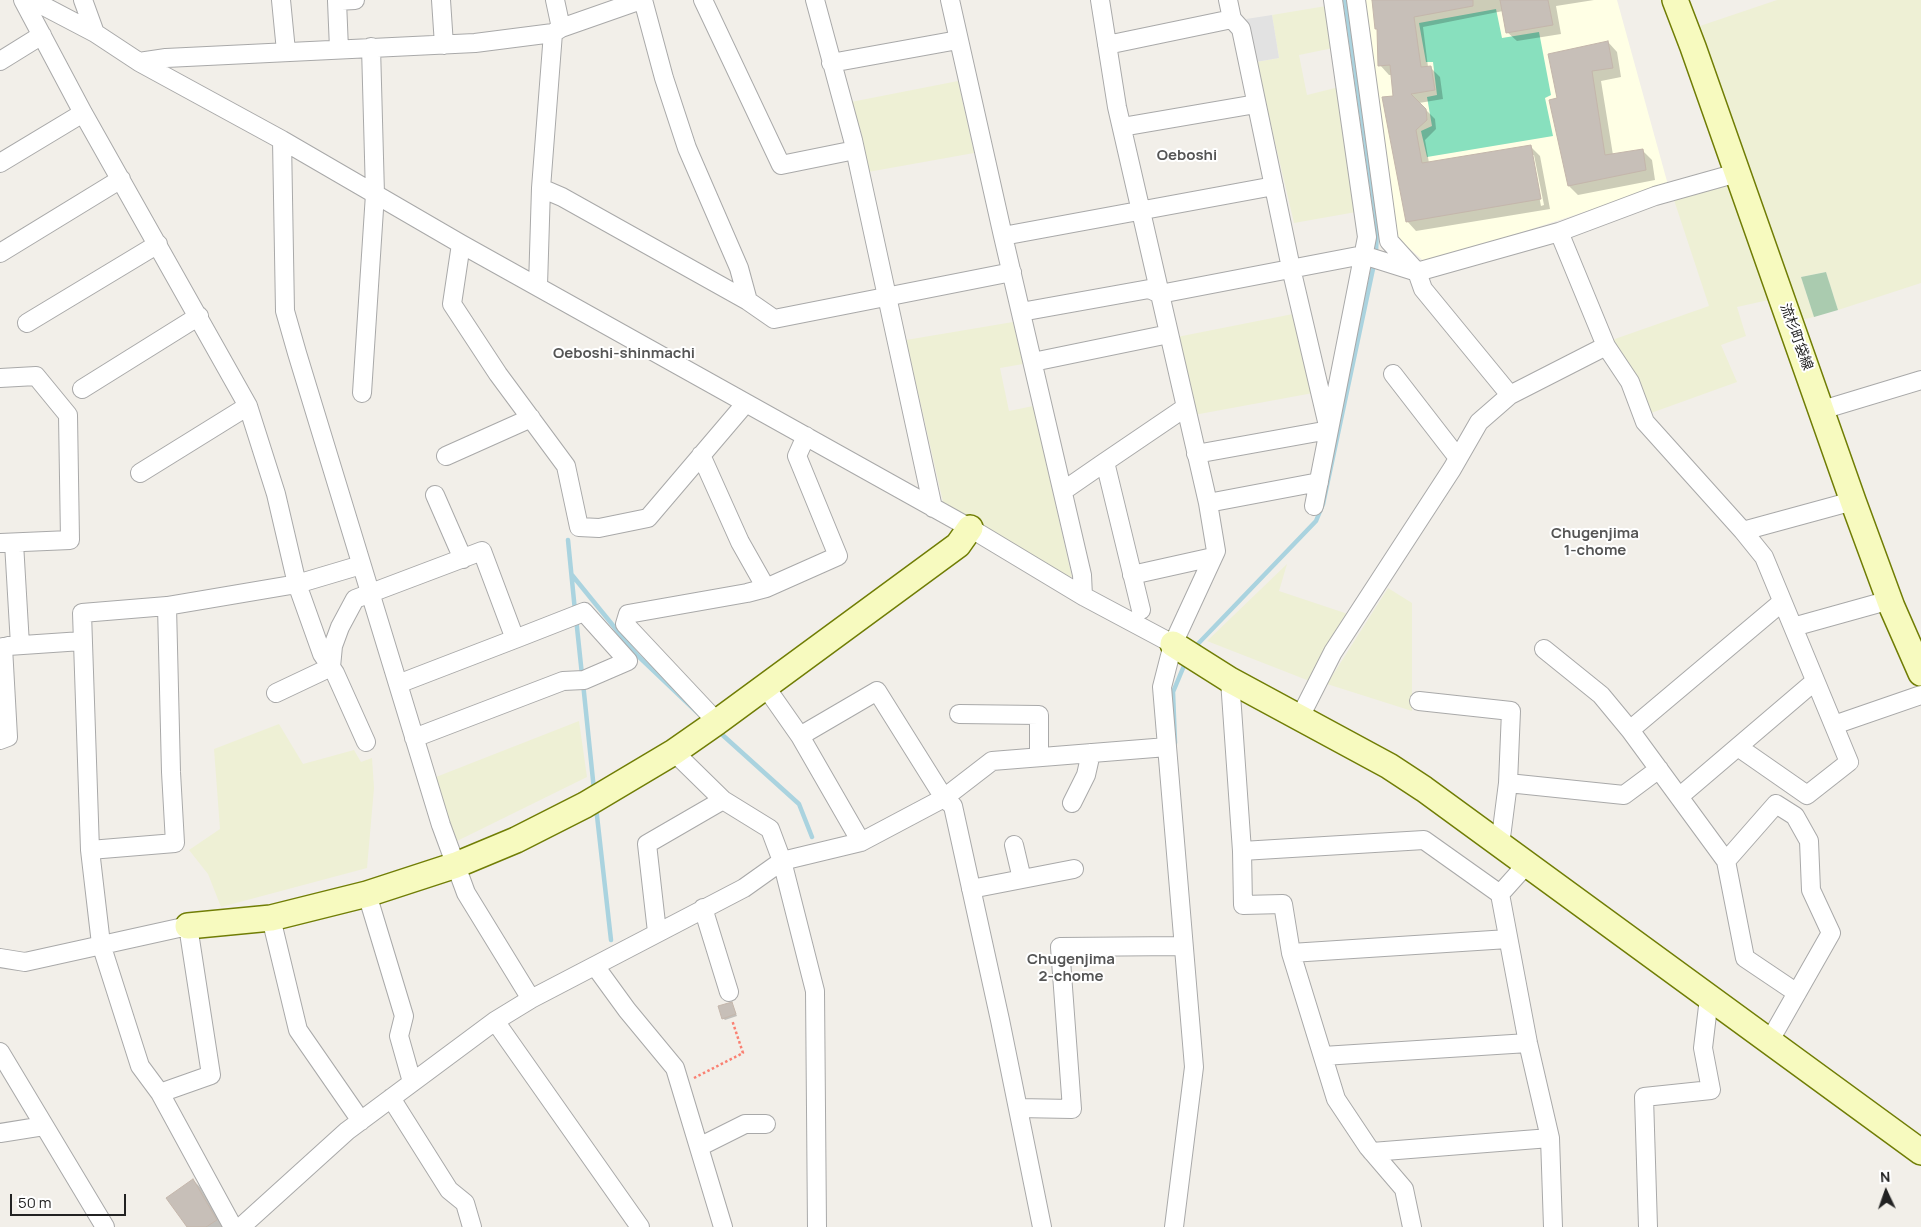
<!DOCTYPE html>
<html>
<head>
<meta charset="utf-8">
<style>
	body { margin:0 }
	#map { position:relative; width:1921px; height:1227px; overflow:hidden; background:#f2efe9; font-family:Manrope,sans-serif }
	canvas { display:block }
	.north { position:absolute; left:1861px; top:1167px; width:50px; height:50px; -webkit-text-stroke:4px #fff; paint-order:stroke; rotate:357deg; font-size:14px; font-weight:700; line-height:20px; text-align:center; color:#222 }
	.north::after { content:''; display:block; margin:auto; width:18px; height:22px; background:#222; clip-path:polygon(50% 0,100% 100%,50% 72%,0 100%) }
	.scale { position:absolute; left:10px; top:1194px; width:116px; height:22px; box-sizing:border-box; border:2px solid #222; border-top:0; padding-left:6px; font-size:15px; line-height:18px; white-space:nowrap; color:#222; -webkit-text-stroke:4px #fff; paint-order:stroke }
</style>
</head>
<body>
<div id="map">
<canvas width="1921" height="1227"></canvas>
<div class="north">N</div>
<div class="scale">50 m</div>
</div>
<script>
const ctx = document.querySelector('canvas').getContext('2d');
ctx.lineJoin = 'round';
function paint(path, color) { ctx.fillStyle = color; ctx.fill(path, 'evenodd'); }
const poly = rows => new Path2D(rows.map(r => 'M' + r).join(''));
function stroke(path, color, width, dash) { ctx.strokeStyle = color; ctx.lineWidth = width; ctx.lineCap = dash ? 'butt' : 'round'; ctx.setLineDash(dash || []); ctx.stroke(path); }
function write(font, color, halo, rows, align = 'center') {
  ctx.font = font + ' Manrope,"Noto Sans JP",sans-serif'; ctx.lineWidth = 4; ctx.setLineDash([]); ctx.textBaseline = 'middle'; ctx.strokeStyle = halo; ctx.fillStyle = color; for (const [text, x, y, turn = 0] of rows) {
    ctx.save(); ctx.translate(x, y); ctx.rotate((+turn || 0) * Math.PI / 180); ctx.textAlign = isNaN(turn) ? turn : align; if (halo) ctx.strokeText(text, 0, 0); ctx.fillText(text, 0, 0); ctx.restore();
  }
}
const education = poly([
	[1361,0,1617,0,1668,185,1426,263,1394,235]
]);
const farmland = poly([
	[1777,0,1921,0,1921,283,1838,310,1826,272,1801,277,1814,317,1800,320,1697,27],
	[1326,6,1333,48,1299,55,1307,95,1339,87,1356,212,1294,223,1256,62,1279,58,1272,15],
	[958,81,974,153,868,172,862,136,851,102],
	[1728,185,1732,189,1773,299,1737,307,1746,336,1721,345,1737,382,1651,413,1632,373,1612,340,1709,306,1674,200],
	[1298,313,1313,393,1194,415,1177,337],
	[1013,322,1023,364,1000,368,1009,411,1033,406,1072,577,1064,575,951,510,943,502,906,340],
	[1287,564,1279,591,1351,615,1312,682,1207,641],
	[1388,588,1412,603,1412,711,1327,684],
	[579,721,587,777,455,842,436,777],
	[279,724,303,764,354,750,361,762,372,758,374,788,367,868,221,907,208,874,189,850,220,829,214,749]
]);
const cemetery = poly([
	[1826,272,1838,310,1814,317,1801,277]
]);
const pitch = poly([
	[1496,9,1502,38,1539,32,1551,95,1545,98,1553,136,1427,157,1421,131,1432,126,1427,97,1437,95,1433,62,1426,62,1419,23]
]);
const parking = poly([
	[1272,15,1279,58,1256,62,1246,19]
]);
const shadow = poly([
	[1374,0,1594,0,1556,6,1561,34,1517,41,1507,32,1503,11,1423,27,1428,67,1430,67,1440,77,1443,99,1419,103,1435,119,1436,129,1425,140,1429,163,1530,146,1540,156,1550,209,1416,231,1407,221,1392,75,1389,75,1380,65,1378,30,1376,28],
	[1531,155,1534,155,1544,205,1541,206],
	[1608,42,1617,52,1621,77,1601,81,1613,155,1642,150,1652,160,1655,180,1578,195,1569,186,1558,99],
	[732,1004,737,1016,725,1020,723,1018],
	[193,1180,200,1187,223,1227,189,1227]
]);
const stream = poly([
	[1345,0,1377,223,1376,254],
	[568,540,575,611],
	[572,575,637,655,700,715],
	[576,618,582,675],
	[1194,648,1316,521,1323,504,1374,264],
	[583,683,594,790],
	[717,730,799,804,812,837],
	[1175,743,1173,692,1186,661],
	[596,807,611,940]
]);
const building = poly([
	[1372,0,1473,0,1473,6,1414,17,1421,67,1431,66,1435,90,1411,94,1426,109,1427,120,1416,130,1422,163,1531,145,1541,199,1406,222,1382,97,1393,96,1390,65,1378,66,1377,29,1375,29,1372,0],
	[1500,0,1548,0,1553,25,1506,33,1500,0],
	[1608,41,1613,68,1592,71,1605,155,1643,149,1646,170,1568,186,1549,100,1557,98,1548,54,1608,41],
	[732,1002,736,1014,722,1019,718,1006,732,1002],
	[193,1179,217,1220,206,1227,187,1227,166,1198,193,1179]
]);
const path = poly([
	[694,1078,743,1053,732,1020]
]);
const street = poly([
	[23,0,83,113,248,406,276,494,297,584,322,654,335,673,366,742],
	[32,0,95,33,139,62,282,140,461,244,970,528,1083,596,1173,644],
	[83,0,95,33],
	[281,0,286,51],
	[441,0,444,45],
	[555,0,561,28],
	[643,0,664,78,687,148,739,268,748,301],
	[703,0,781,165,855,150],
	[815,0,853,140,933,508],
	[950,0,1003,236,1082,575,1083,596],
	[1100,0,1117,107,1208,503,1216,551,1173,644,1162,687,1194,1067,1174,1227],
	[1356,0,1389,241,1417,272,1423,289,1510,395],
	[1107,45,1232,19],
	[339,49,337,1,355,0],
	[0,61,42,35],
	[139,62,166,58,475,43,553,33,561,28,641,0],
	[831,63,958,40],
	[1122,127,1256,104],
	[282,140,285,311,297,353,441,825,466,893,531,999],
	[0,163,83,113],
	[1737,173,1655,196,1559,232,1606,346,1630,382,1645,422,1743,531,1853,501],
	[541,188,562,197,748,301,774,319,1012,272],
	[1003,236,1274,186],
	[461,244,452,304,498,374,566,466,579,527,599,528,648,518,745,404],
	[0,253,121,179],
	[538,286,541,188,553,33],
	[1021,312,1149,289,1160,294,1363,255,1417,272,1559,232],
	[27,323,158,244],
	[1033,362,1169,334],
	[1393,374,1458,458],
	[0,378,36,376,68,415,70,540,0,543],
	[82,389,199,316],
	[362,393,375,194,371,47],
	[1822,410,1921,380],
	[1196,454,1329,430,1291,268,1241,29,1232,19,1228,0],
	[701,455,740,542,766,588,838,556,797,456,806,436],
	[446,456,531,418],
	[1105,462,1186,407],
	[140,473,248,406],
	[1063,491,1105,462,1141,610],
	[435,495,463,559],
	[1208,503,1319,482],
	[1314,506,1367,237,1333,0],
	[14,543,20,645],
	[1132,575,1213,557],
	[1793,627,1890,600],
	[8,646,82,641],
	[1544,649,1601,695,1630,730,1726,861,1745,958,1797,993],
	[1230,680,1242,851,1243,905,1283,904,1291,953,1336,1099,1368,1147,1404,1189,1412,1227],
	[765,686,800,736],
	[276,693,331,667,333,646,340,627,355,599,482,551,515,639,398,684],
	[1419,701,1511,711,1508,783,1500,845],
	[959,714,1039,715,1039,757],
	[1300,717,1333,652,1452,469,1479,422,1510,395,1606,346],
	[717,722,625,624,628,614,747,593,766,588],
	[1834,725,1921,695],
	[1630,730,1782,602],
	[414,738,563,681,584,680,628,661,584,612,515,639],
	[0,740,8,737,3,647],
	[1738,747,1807,795,1849,762,1764,557,1743,531],
	[674,752,723,800],
	[1508,783,1624,795,1659,769],
	[1679,797,1815,681],
	[1072,803,1086,775,1091,753],
	[861,842,800,736,877,691,944,798,953,806,1000,1020,1042,1227],
	[1014,845,1022,879],
	[90,850,175,843,171,772,167,606],
	[1242,851,1424,840,1500,894],
	[1726,861,1776,804,1795,816,1809,841,1811,890,1831,933,1769,1042],
	[1526,865,1500,894,1528,1043,1550,1138,1553,1227],
	[971,889,1074,869],
	[367,894,404,1016,399,1036,412,1082],
	[703,908,729,992],
	[271,918,298,1030,361,1121],
	[657,932,647,844,723,800,770,829,782,861,861,842,944,798,992,761,1167,747],
	[1291,953,1508,939],
	[0,958,25,962,188,926,211,1075,160,1093],
	[595,966,627,1010,675,1068,723,1227],
	[495,1021,640,1227],
	[0,1052,105,1227],
	[1323,1056,1528,1043],
	[391,1098,449,1190,465,1203,472,1227],
	[1018,1108,1072,1109,1060,947,1182,946],
	[0,1133,44,1126],
	[699,1147,745,1124,766,1124],
	[1372,1152,1550,1138],
	[233,1227,160,1093,140,1066,101,944,90,850,82,613,167,606,297,584,361,565],
	[241,1227,347,1131,495,1021,531,999,744,888,782,861,815,991,817,1227],
	[1648,1227,1644,1097,1711,1090,1703,1048,1709,998]
]);
const secondary = poly([
	[1675,0,1693,47,1853,501,1892,607,1921,673],
	[1173,644,1230,680,1389,766,1424,789,1921,1152],
	[188,926,271,918,367,894,456,865,516,840,585,805,674,752,717,722,958,545,970,528]
]);
const streetNames = [
	["流杉町袋線",1796,337,70]
];
const neighbourhoodNames = [
	["Oeboshi",1187,156],
	["Oeboshi-shinmachi",624,354],
	["Chugenjima",1595,534],
	["1-chome",1595,551],
	["Chugenjima",1071,960],
	["2-chome",1071,977]
];
paint(education, '#ffffe5');
paint(farmland, '#eef0d5');
paint(cemetery, '#aacbaf');
paint(pitch, '#88e0be');
paint(parking, '#e2e2e2');
paint(shadow, '#0003');
stroke(stream, '#aad3df', 4.5);
paint(building, '#c7bfb8');
stroke(building, '#c4b6ab', 1);
stroke(street, '#a9a9a9', 20);
stroke(secondary, '#707d05', 28);
stroke(path, '#fa8072', 2.5, [2.5, 2.5]);
stroke(street, '#fff', 18);
stroke(secondary, '#f7fabf', 25);
write('14px', '#222', '#fff', streetNames);
write('bold 15px', '#555', '#fff', neighbourhoodNames);
</script>
</body>
</html>
